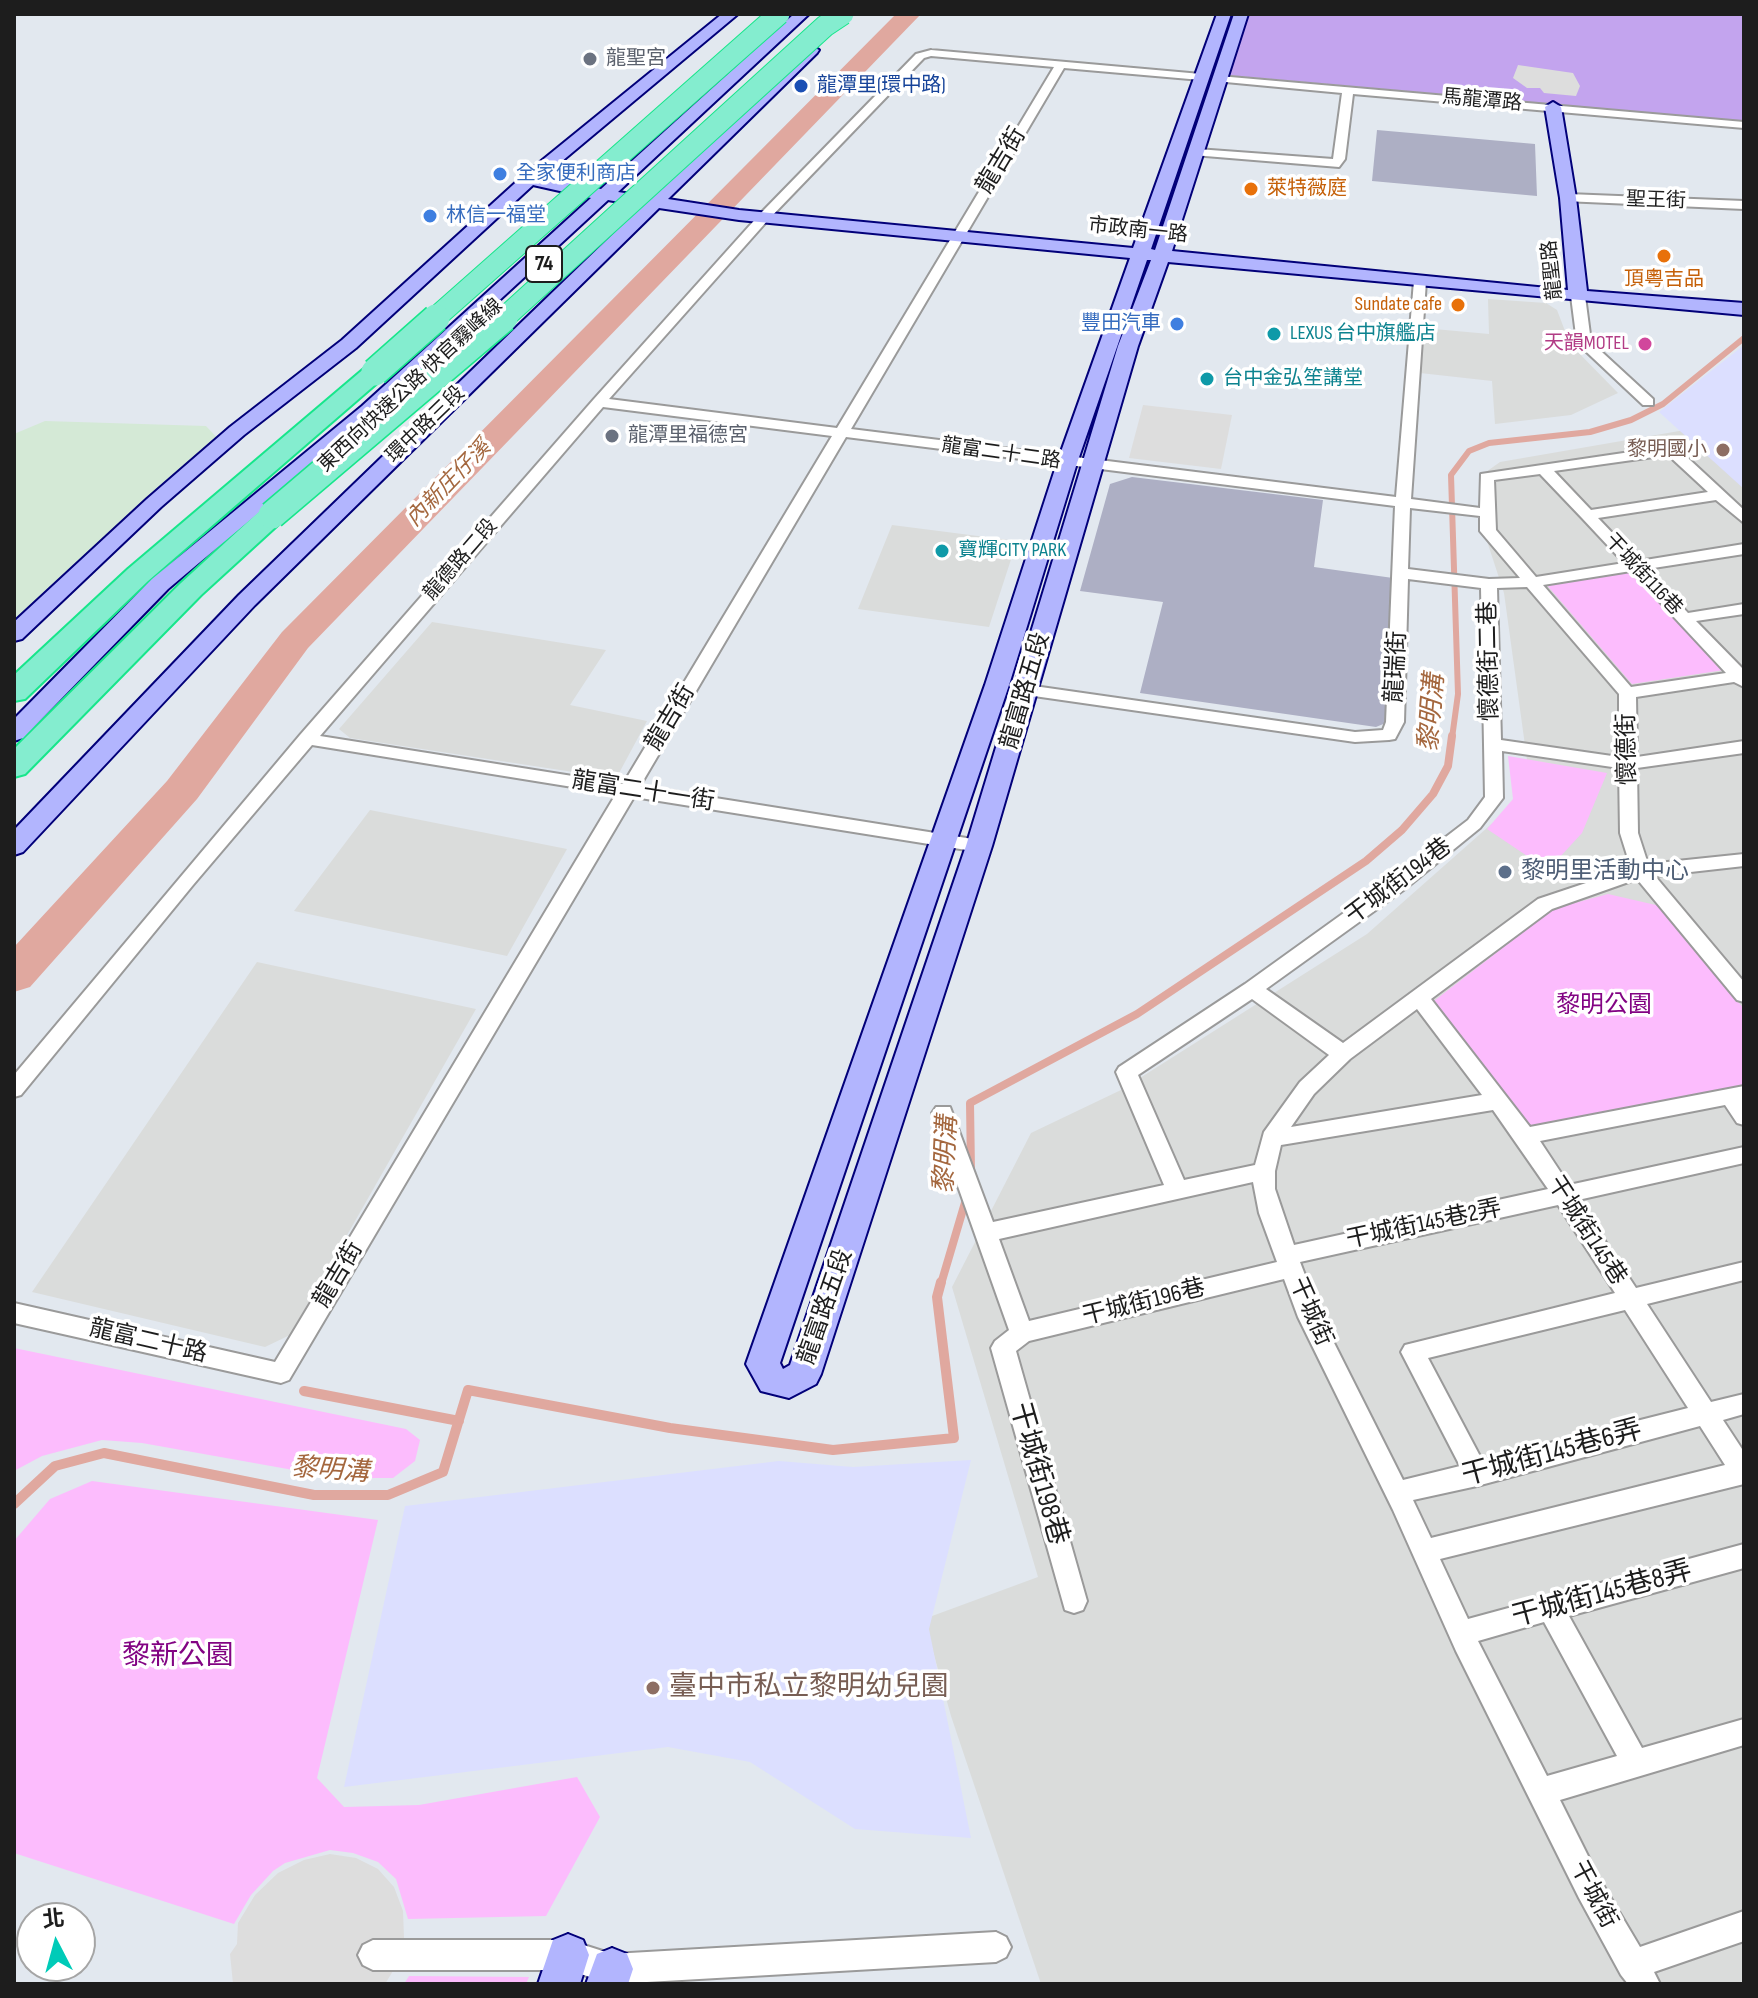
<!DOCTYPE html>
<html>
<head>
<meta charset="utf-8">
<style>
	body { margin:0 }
	#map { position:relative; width:1758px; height:1998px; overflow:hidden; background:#e2e8ef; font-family:"Sofia Sans Condensed","Noto Sans TC",sans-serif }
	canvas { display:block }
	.frame { position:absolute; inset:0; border:16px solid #1d1d1d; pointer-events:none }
	.north { position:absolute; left:16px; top:1902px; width:80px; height:80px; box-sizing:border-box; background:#fff; border:2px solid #a5a5a5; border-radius:50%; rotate:354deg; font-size:22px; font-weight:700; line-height:32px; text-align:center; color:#1d1d1d }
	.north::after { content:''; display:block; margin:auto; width:28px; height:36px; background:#00cbb8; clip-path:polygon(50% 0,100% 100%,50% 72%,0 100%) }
</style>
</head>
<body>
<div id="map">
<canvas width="1758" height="1998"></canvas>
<div class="frame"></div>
<div class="north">北</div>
</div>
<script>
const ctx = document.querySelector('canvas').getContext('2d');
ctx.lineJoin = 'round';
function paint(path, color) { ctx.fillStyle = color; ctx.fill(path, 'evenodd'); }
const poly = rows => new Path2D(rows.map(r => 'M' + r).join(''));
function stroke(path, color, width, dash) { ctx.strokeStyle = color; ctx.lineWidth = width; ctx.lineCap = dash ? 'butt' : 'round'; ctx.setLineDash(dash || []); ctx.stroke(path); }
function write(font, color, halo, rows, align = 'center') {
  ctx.font = font + ' "Sofia Sans Condensed","Noto Sans TC",sans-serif'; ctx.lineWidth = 7; ctx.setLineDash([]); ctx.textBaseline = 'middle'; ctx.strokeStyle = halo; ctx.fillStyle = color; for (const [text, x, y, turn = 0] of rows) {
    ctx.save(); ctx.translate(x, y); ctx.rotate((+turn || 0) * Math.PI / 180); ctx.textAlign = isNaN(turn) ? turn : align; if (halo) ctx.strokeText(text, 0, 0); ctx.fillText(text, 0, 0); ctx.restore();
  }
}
const residential = poly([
	[1488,299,1546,303,1557,310,1570,344,1618,393,1571,415,1495,424,1492,381,1420,373,1423,328,1489,334],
	[1685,430,1744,482,1744,1984,1041,1984,951,1716,924,1619,1038,1577,952,1287,1031,1133,1121,1090,1367,934,1531,789,1504,593,1484,532,1479,477,1500,462],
	[892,525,1017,541,989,627,858,609],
	[432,622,606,650,570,705,647,721,618,775,606,777,350,738,339,729],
	[370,810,567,849,507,956,294,911],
	[257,962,476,1009,290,1335,265,1347,32,1292]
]);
const industrial = poly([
	[45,421,206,426,222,443,14,631,14,434]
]);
const education = poly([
	[1744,345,1744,489,1659,412],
	[971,1460,929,1629,971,1838,855,1829,750,1762,668,1747,344,1787,405,1506,779,1461,853,1467]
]);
const construction = poly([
	[1377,130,1535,144,1537,196,1372,181],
	[1132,477,1323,500,1314,567,1393,578,1393,720,1376,727,1140,693,1163,602,1080,591,1110,484]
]);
const grass = poly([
	[1247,14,1744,14,1744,121,1226,75]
]);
const park = poly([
	[1632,569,1724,670,1632,684,1546,584],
	[1508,756,1607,773,1582,833,1548,870,1487,829,1513,799],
	[1608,894,1660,906,1744,1009,1744,1086,1528,1128,1434,1001,1553,909],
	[14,1348,406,1429,420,1440,415,1461,393,1478,338,1478,142,1443,102,1440,42,1456,14,1471],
	[92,1481,378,1520,317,1778,344,1807,419,1805,577,1777,600,1817,546,1916,408,1919,396,1879,378,1862,353,1853,330,1850,285,1863,273,1871,251,1895,234,1924,14,1853,14,1541,50,1499],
	[409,1976,529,1977,526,1984,404,1984]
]);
const parking = poly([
	[1518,65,1573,73,1580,86,1576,96,1544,93,1540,88,1527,88,1513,78],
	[1143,405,1232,415,1221,469,1129,458],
	[330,1854,356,1858,378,1869,394,1887,403,1911,404,1938,396,1966,385,1984,233,1984,230,1954,237,1944,238,1923,255,1895,278,1873,304,1860]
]);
const streamFar2 = poly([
	[1452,738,1458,694,1451,475,1469,451,1489,443,1590,432,1631,420,1663,404,1744,338]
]);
const streamFar1 = poly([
	[971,1171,970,1103,1137,1014,1366,861,1402,830,1433,794,1448,766,1452,736],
	[941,1284,967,1196]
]);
const stream = poly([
	[304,1391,459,1421],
	[14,1504,55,1466,104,1453,314,1495,388,1495,443,1472,468,1390,670,1428,833,1450,954,1438,937,1297,941,1282]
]);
const river = poly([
	[896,14,921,14,308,648,197,799,30,987,14,992,14,947,167,781,282,632,896,14]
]);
const street = poly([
	[931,50,1201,74,1206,77,1201,80,1064,68,851,429,1396,497,1414,281,1420,277,1426,281,1411,499,1480,508,1481,474,1671,446,1676,447,1744,510,1744,523,1716,500,1598,518,1639,561,1744,544,1744,554,1647,569,1688,613,1744,604,1744,614,1696,621,1744,670,1744,687,1734,682,1636,697,1637,757,1744,741,1744,753,1637,768,1638,833,1648,864,1744,854,1744,866,1655,876,1744,982,1744,1002,1737,1000,1637,879,1552,909,1431,999,1530,1127,1744,1086,1744,1125,1737,1123,1725,1105,1540,1141,1569,1185,1744,1147,1744,1163,1578,1200,1636,1288,1744,1262,1744,1280,1647,1304,1711,1402,1744,1394,1744,1414,1723,1420,1744,1452,1744,1484,1440,1559,1468,1619,1744,1544,1744,1568,1569,1616,1642,1748,1744,1719,1744,1745,1560,1800,1599,1878,1640,1947,1744,1911,1744,1941,1654,1972,1660,1984,1628,1984,1621,1975,1579,1898,1456,1651,1393,1510,1298,1317,1284,1279,1029,1341,1016,1351,1087,1601,1083,1610,1074,1613,1065,1610,991,1348,995,1341,1009,1330,932,1113,936,1107,950,1107,993,1222,1164,1185,1116,1072,1119,1067,1245,984,1391,879,1468,820,1485,797,1481,588,1408,579,1404,722,1395,739,1389,740,1355,742,1027,695,1019,690,1027,685,1355,732,1383,730,1386,722,1395,506,846,437,640,786,979,840,986,842,988,846,986,850,979,852,634,797,289,1380,281,1383,14,1323,14,1303,275,1362,616,794,312,745,193,885,21,1095,14,1097,14,1075,300,735,594,399,760,214,916,54,931,50],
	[931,56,1054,67,837,428,609,399,768,220,924,58,931,56],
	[603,407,832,436,623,784,320,736,603,407],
	[1668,455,1708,492,1591,510,1554,471,1668,455],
	[1540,474,1582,518,1624,563,1536,577,1496,530,1494,480,1540,474],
	[1410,508,1480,516,1480,531,1520,578,1489,579,1408,569,1410,508],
	[1631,571,1726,673,1631,687,1543,585,1631,571],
	[1527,587,1619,694,1619,757,1501,740,1497,588,1527,587],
	[1502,751,1619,768,1620,833,1631,868,1538,899,1343,1043,1266,989,1405,889,1480,828,1503,798,1502,751],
	[1252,999,1329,1055,1300,1082,1264,1132,1255,1165,1184,1180,1138,1075,1252,999],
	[1417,1009,1482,1095,1291,1127,1314,1094,1350,1059,1417,1009],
	[1493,1110,1548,1189,1294,1245,1275,1189,1275,1171,1281,1145,1493,1110],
	[1253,1182,1259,1213,1277,1262,1029,1321,999,1239,1253,1182],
	[1558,1205,1615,1293,1405,1345,1401,1352,1460,1466,1403,1480,1321,1317,1300,1262,1558,1205],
	[1625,1310,1688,1408,1482,1460,1428,1358,1625,1310],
	[1700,1426,1725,1465,1431,1538,1413,1500,1477,1486,1700,1426],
	[1544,1622,1617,1756,1547,1776,1478,1641,1544,1622],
	[1219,76,1744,122,1744,128,1353,94,1345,159,1339,167,1193,155,1193,151,1197,149,1333,159,1342,93,1215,81,1215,77,1219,76],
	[1568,194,1744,201,1744,209,1564,201,1562,198,1568,194],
	[1578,292,1585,296,1591,342,1653,399,1653,405,1643,405,1577,343,1571,296,1578,292],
	[996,1932,1006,1937,1011,1947,1006,1957,996,1962,612,1984,568,1970,373,1970,363,1965,358,1955,363,1945,373,1940,568,1940,612,1954,996,1932]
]);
const secondary = poly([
	[722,14,738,14,543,177,601,189,794,14,809,14,618,192,652,197,807,47,812,46,819,50,817,53,668,199,739,210,1133,248,1217,14,1231,14,1151,249,1155,250,1234,14,1248,14,1172,251,1568,290,1560,198,1545,107,1553,102,1561,107,1576,198,1587,291,1744,303,1744,315,1168,262,1138,346,992,846,821,1374,816,1384,789,1398,761,1391,746,1364,985,685,1057,463,1130,258,739,220,659,208,255,605,23,852,14,855,14,830,239,595,642,206,608,200,376,414,168,589,23,738,14,741,14,719,152,579,362,406,591,198,533,185,356,348,244,435,161,507,22,639,14,641,14,622,147,499,230,427,342,340,524,175,722,14],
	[1147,260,1151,260,1118,346,966,846,790,1365,783,1369,780,1363,1009,685,1077,463,1147,260],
	[568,1934,583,1940,589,1955,580,1984,538,1984,553,1940,568,1934],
	[612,1948,627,1954,633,1969,628,1984,586,1984,597,1954,612,1948]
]);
const highway = poly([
	[375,365,384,367,387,372,384,377,148,581,25,699,14,701,14,675,128,569,366,367,375,365],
	[272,507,282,509,286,515,282,521,201,595,25,774,14,777,14,749,181,583,262,509,272,507]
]);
const highwayBridgeFar1 = poly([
	[433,320,779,14],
	[502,320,825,26,843,14]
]);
const highwayBridge = poly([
	[375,372,436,318],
	[272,515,504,318]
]);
const markers = [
	[590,59,8,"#6b7280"],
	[801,86,8,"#1a4fb4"],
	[500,174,8,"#3f7fe0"],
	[1251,189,8,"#e8710a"],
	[430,216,8,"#3f7fe0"],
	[1664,256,8,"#e8710a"],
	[1458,305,8,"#e8710a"],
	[1177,324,8,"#3f7fe0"],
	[1274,334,8,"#0f9aa8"],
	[1645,344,8,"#d1479c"],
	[1207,379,8,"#0f9aa8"],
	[612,436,8,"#6b7280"],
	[1723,450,8,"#8d6e63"],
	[942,551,8,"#0f9aa8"],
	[1505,872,8,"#5c6f8a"],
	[653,1688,8,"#8d6e63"]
];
const farWorshipnames = [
	["龍聖宮",606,59],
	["龍潭里福德宮",628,436]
];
const farTransitnames = [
	["龍潭里(環中路)",817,86]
];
const farStreetnames = [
	["馬龍潭路",1482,101,5],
	["聖王街",1656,201,2],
	["市政南一路",1138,231,6],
	["龍聖路",1553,270,-96],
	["東西向快速公路 快官霧峰線",411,386,-43],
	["環中路三段",426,425,-44],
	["龍富二十二路",1001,454,8],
	["龍德路二段",461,560,-49],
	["干城街116巷",1643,575,47]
];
const farShopnames = [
	["全家便利商店",516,174],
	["林信一福堂",446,216],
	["豐田汽車",1161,324,"right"]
];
const farFoodnames = [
	["萊特薇庭",1267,189],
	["頂粵吉品",1664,280,"center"],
	["Sundate cafe",1442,305,"right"]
];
const farCulturenames = [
	["LEXUS 台中旗艦店",1290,334],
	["台中金弘笙講堂",1223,379],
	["寶輝CITY PARK",958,551]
];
const farHotelnames = [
	["天韻MOTEL",1629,344]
];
const farEducationnames = [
	["黎明國小",1707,450]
];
const shields = [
	[544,264,36]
];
const shieldNames = [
	["74",544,264]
];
const farWaternames = [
	["內新庄仔溪",449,484,-46]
];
const streetNames = [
	["龍吉街",1002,161,-59],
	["懷德街二巷",1490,661,-91],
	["龍瑞街",1397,667,-87],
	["龍富路五段",1026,691,-74],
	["龍吉街",671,718,-59],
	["懷德街",1628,749,-91],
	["龍富二十一街",643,792,9],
	["干城街194巷",1399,882,-37],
	["干城街145巷2弄",1424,1225,-12],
	["干城街145巷",1586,1231,57],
	["龍吉街",339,1275,-59],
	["干城街196巷",1144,1303,-14],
	["龍富路五段",826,1307,-71],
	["干城街",1310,1312,66],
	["龍富二十路",148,1342,13],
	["干城街",1593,1895,62]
];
const serviceNames = [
	["黎明里活動中心",1521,872]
];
const parkNames = [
	["黎明公園",1604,1006]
];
const waterNames = [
	["黎明溝",1433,713,-85],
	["黎明溝",947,1155,-87],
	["黎明溝",330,1471,4]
];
const nearStreetnames = [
	["干城街145巷6弄",1552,1454,-15],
	["干城街198巷",1038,1474,74],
	["干城街145巷8弄",1602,1595,-15]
];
const nearParknames = [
	["黎新公園",178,1657]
];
const nearEducationnames = [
	["臺中市私立黎明幼兒園",669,1688]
];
paint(residential, '#dadcdb');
paint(industrial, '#d4e9d6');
paint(education, '#dcdfff');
paint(construction, '#adafc4');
paint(grass, '#c3a4ee');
paint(park, '#fcbcfd');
paint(parking, '#ddd');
stroke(streamFar2, '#e0a89f', 6);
stroke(streamFar1, '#e0a89f', 8);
stroke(stream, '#e0a89f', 10);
paint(river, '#e0a89f');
stroke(street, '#9a9a9a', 4);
stroke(secondary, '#020079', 4);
stroke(highway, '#17e68b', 4);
paint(street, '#fff');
paint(secondary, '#b2b5fe');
paint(highway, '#84edcf');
stroke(highwayBridgeFar1, '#17e68b', 23, []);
stroke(highwayBridge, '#17e68b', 30, []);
stroke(highwayBridgeFar1, '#84edcf', 21);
stroke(highwayBridge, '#84edcf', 27);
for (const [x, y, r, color] of markers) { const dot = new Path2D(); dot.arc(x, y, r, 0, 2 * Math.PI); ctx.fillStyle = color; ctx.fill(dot); stroke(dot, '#fff', 3); }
write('20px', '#5b616d', '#fff', farWorshipnames, 'left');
write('20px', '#164399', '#fff', farTransitnames, 'left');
write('20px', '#1d1d1d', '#fff', farStreetnames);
write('20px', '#366cbe', '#fff', farShopnames, 'left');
write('20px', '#c56008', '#fff', farFoodnames, 'left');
write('20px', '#0d838f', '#fff', farCulturenames, 'left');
write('20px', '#b23c85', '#fff', farHotelnames, 'right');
write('20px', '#785e54', '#fff', farEducationnames, 'right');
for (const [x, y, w] of shields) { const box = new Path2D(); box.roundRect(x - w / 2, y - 18, w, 36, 6); ctx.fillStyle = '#fff'; ctx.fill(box); stroke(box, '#1d1d1d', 2); }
write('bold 22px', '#1d1d1d', null, shieldNames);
write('italic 22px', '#a4673e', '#fff', farWaternames);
write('24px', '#1d1d1d', '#fff', streetNames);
write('24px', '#4e5e75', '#fff', serviceNames, 'left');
write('24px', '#820383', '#fff', parkNames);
write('italic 26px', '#a4673e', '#fff', waterNames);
write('28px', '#1d1d1d', '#fff', nearStreetnames);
write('28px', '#820383', '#fff', nearParknames);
write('28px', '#785e54', '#fff', nearEducationnames, 'left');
</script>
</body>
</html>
